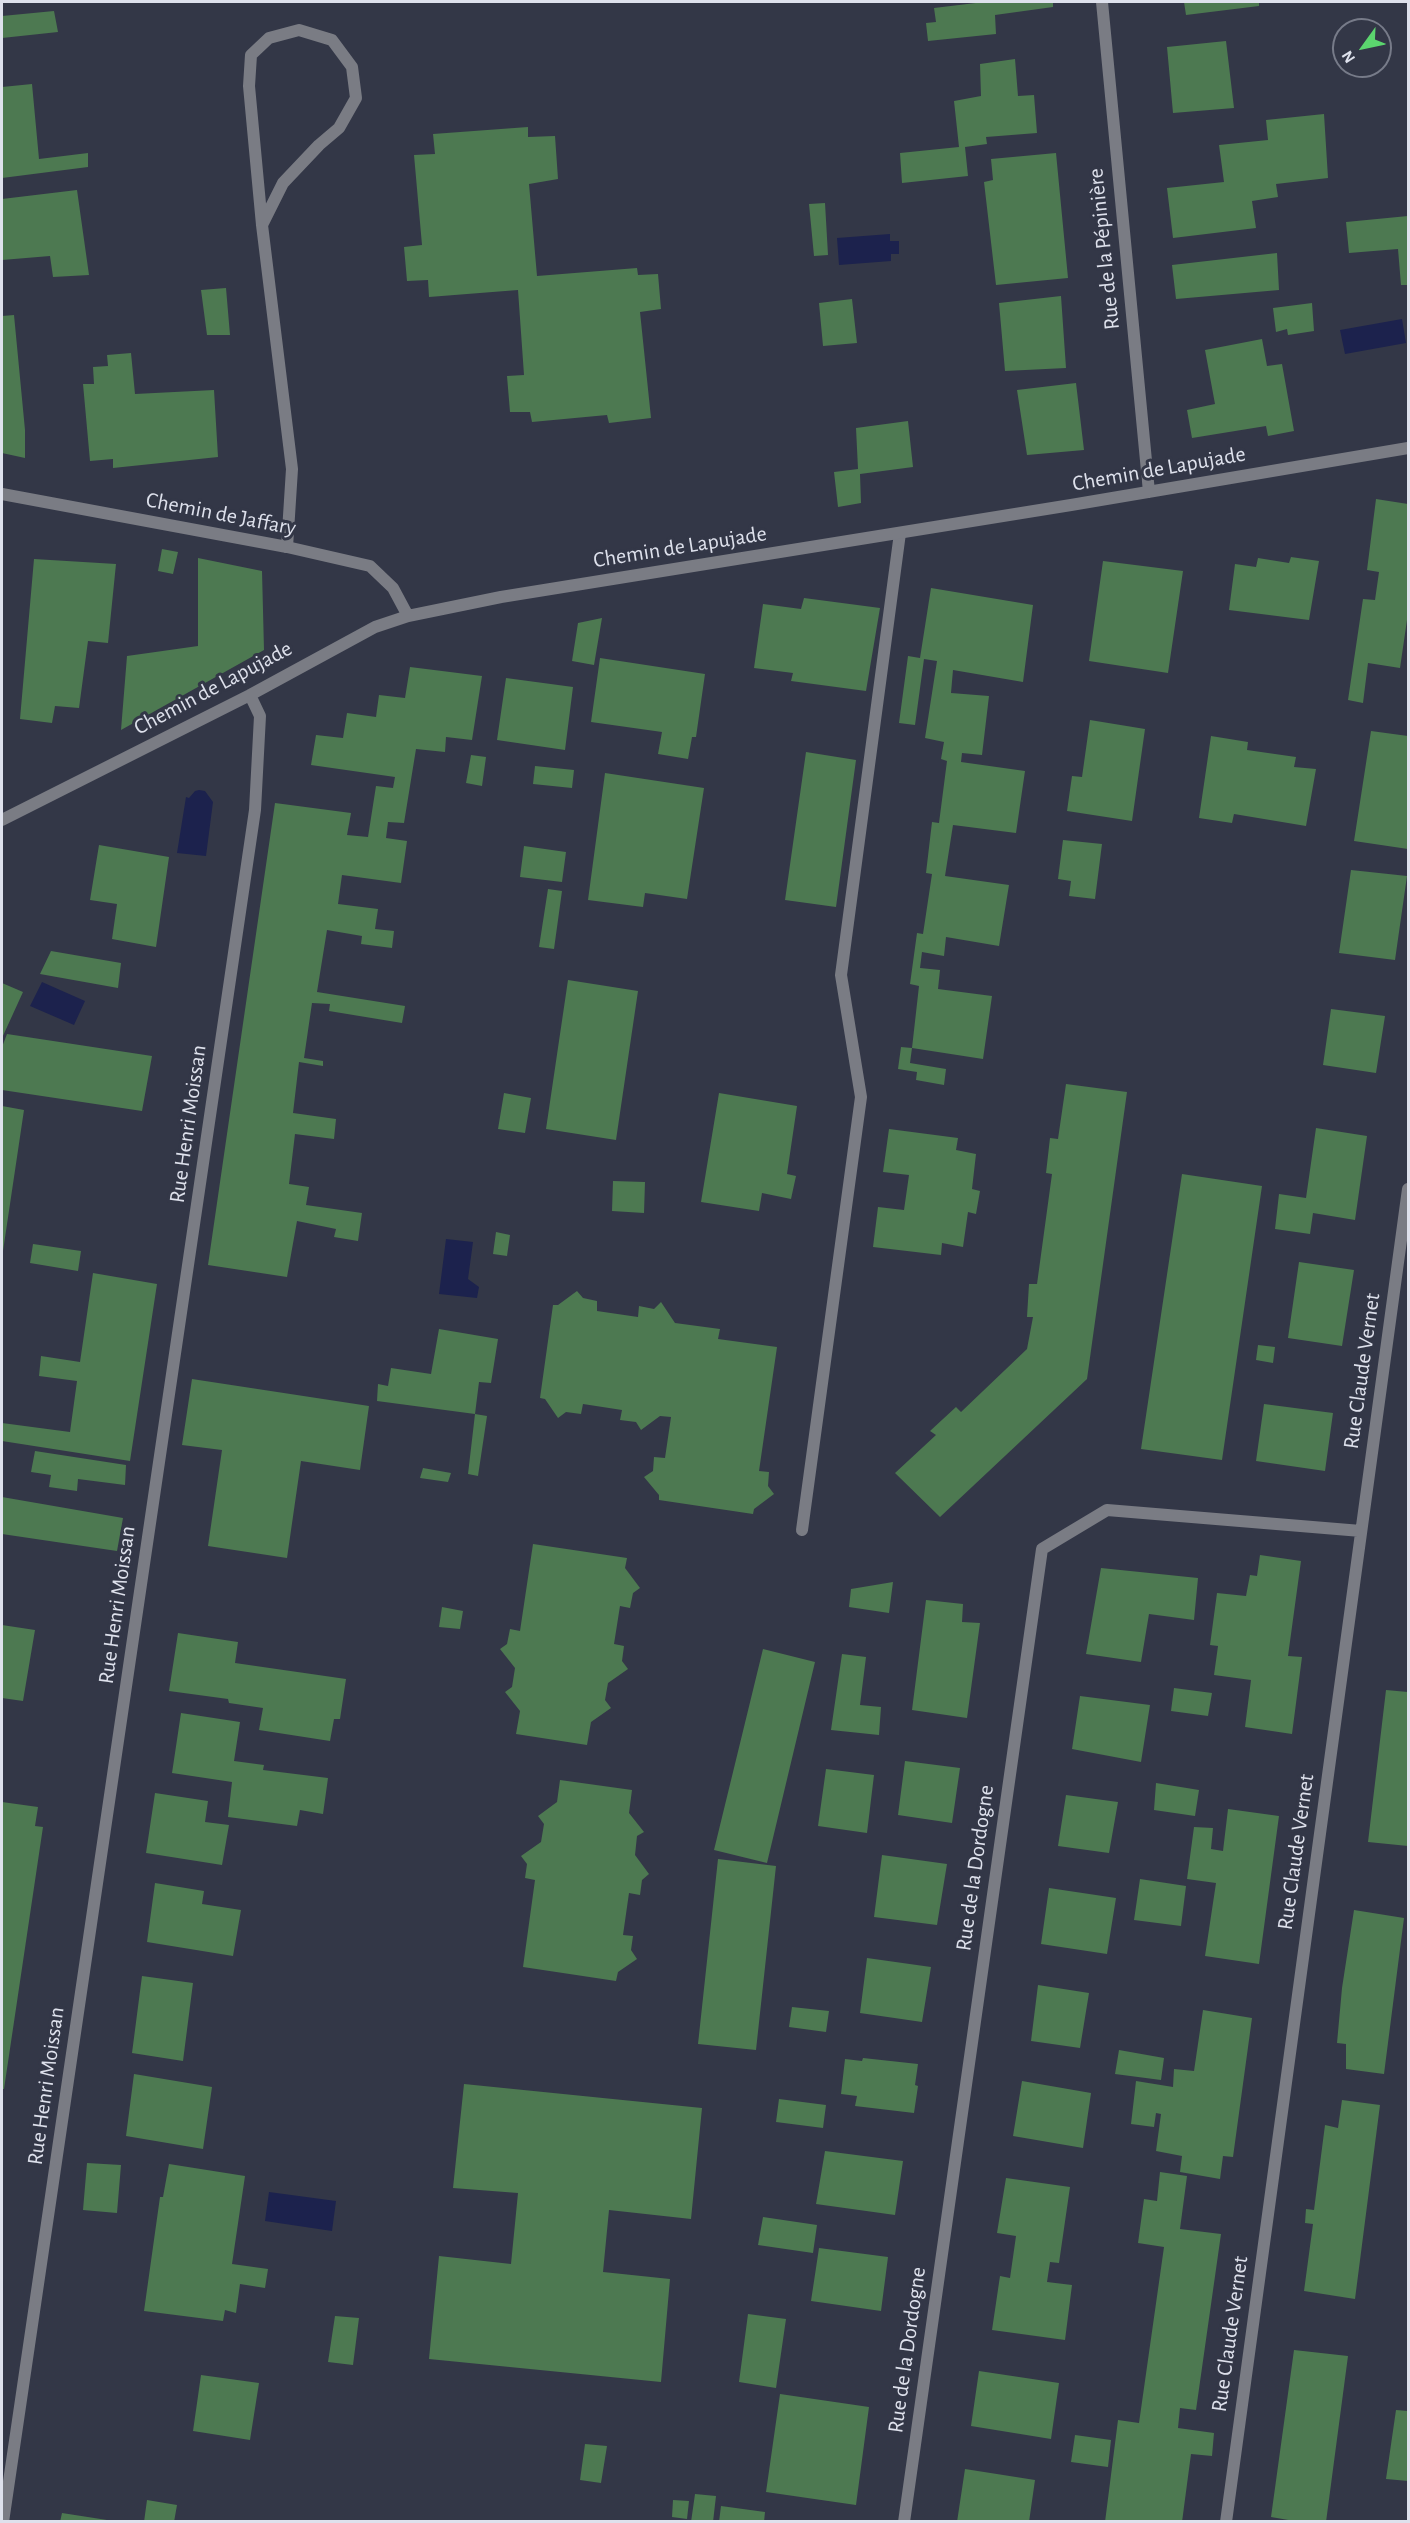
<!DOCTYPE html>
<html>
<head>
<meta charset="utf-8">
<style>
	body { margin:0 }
	#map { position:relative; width:1410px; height:2523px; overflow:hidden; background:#333747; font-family:"Alegreya Sans",sans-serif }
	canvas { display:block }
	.frame { position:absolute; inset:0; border:3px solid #dee1ec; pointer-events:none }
	.north { position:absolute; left:1332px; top:18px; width:60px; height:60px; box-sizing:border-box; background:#333747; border:2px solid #777b89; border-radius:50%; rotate:237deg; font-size:16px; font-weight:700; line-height:24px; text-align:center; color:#dee1ec }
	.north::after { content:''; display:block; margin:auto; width:21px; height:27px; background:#5bd56e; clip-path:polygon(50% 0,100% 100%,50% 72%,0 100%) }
</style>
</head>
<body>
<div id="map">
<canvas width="1410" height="2523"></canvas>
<div class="frame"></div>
<div class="north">N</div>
</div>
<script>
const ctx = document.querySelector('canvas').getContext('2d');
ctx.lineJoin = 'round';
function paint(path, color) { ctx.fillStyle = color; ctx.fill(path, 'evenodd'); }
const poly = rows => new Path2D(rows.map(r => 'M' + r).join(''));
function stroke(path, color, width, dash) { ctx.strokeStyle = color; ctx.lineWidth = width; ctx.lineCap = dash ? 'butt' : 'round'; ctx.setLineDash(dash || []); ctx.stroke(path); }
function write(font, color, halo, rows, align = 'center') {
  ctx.font = font + ' "Alegreya Sans",sans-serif'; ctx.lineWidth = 6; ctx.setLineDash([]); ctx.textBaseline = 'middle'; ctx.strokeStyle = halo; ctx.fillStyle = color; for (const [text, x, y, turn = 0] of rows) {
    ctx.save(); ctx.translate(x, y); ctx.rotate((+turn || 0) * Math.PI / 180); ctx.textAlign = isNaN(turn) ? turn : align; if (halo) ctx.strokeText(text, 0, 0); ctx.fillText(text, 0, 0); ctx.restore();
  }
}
const water = poly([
	[890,234,890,241,899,241,899,254,891,254,891,261,839,265,837,238],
	[1402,319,1406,343,1345,354,1340,330],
	[199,790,205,791,213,802,206,856,177,853,186,797,189,798,195,791],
	[42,982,85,1001,74,1025,30,1006],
	[446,1239,473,1242,468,1279,479,1287,477,1298,439,1294],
	[269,2192,336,2201,332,2231,265,2221]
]);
const building = poly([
	[984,2,1053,2,1053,7,995,15,996,34,928,41,926,23,936,22,934,8],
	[1184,2,1259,2,1259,6,1186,15],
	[54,11,58,32,2,38,2,16],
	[1226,41,1234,108,1173,113,1167,47],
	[1015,59,1018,96,1034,95,1037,133,986,137,987,144,965,147,968,176,902,183,900,153,959,147,954,101,981,96,980,64],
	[32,84,39,159,88,153,88,167,2,178,2,87],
	[1324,114,1328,178,1276,184,1278,197,1252,201,1256,228,1173,238,1167,188,1224,182,1219,145,1268,140,1266,120],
	[528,127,528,137,555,136,558,179,529,184,537,276,637,268,638,275,658,274,661,309,640,312,651,418,609,423,607,415,532,422,530,412,510,412,507,376,524,375,518,290,429,297,428,280,407,281,404,247,422,245,414,155,435,154,433,134],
	[1056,153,1068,278,996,285,984,182,993,180,991,159],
	[77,190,89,275,53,277,50,256,2,260,2,199],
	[825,203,828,255,814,256,809,204],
	[1408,216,1408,285,1401,285,1398,249,1349,253,1346,222],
	[1277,253,1279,290,1176,299,1172,265],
	[226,288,230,335,207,335,201,290],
	[1061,296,1066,368,1005,371,999,303],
	[852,299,857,343,823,346,819,303],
	[1312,303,1314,331,1288,335,1287,329,1276,332,1273,308],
	[14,315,25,430,25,458,2,453,2,316],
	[1262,339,1267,366,1282,364,1294,431,1268,436,1266,426,1192,438,1187,410,1215,404,1205,350],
	[131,353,135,394,214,390,218,457,113,468,113,459,90,461,83,384,94,384,93,367,108,366,107,355],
	[1076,383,1084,450,1027,455,1017,390],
	[908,421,913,467,860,474,861,503,838,507,834,472,858,469,856,428],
	[1376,499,1408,504,1408,613,1400,668,1368,663,1363,703,1348,700,1363,599,1375,600,1379,572,1367,570],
	[162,549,178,552,173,574,158,571],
	[1291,557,1319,561,1309,620,1229,610,1235,564,1256,567,1258,558,1289,563],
	[198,558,262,571,264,650,121,730,127,656,198,646],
	[34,559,116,564,108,643,88,641,79,708,55,706,52,723,20,719],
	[1103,561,1183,571,1168,673,1089,661],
	[931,588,1033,605,1023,682,953,670,951,693,989,696,982,755,962,753,961,762,1025,771,1016,833,953,825,945,876,1009,885,999,946,946,937,944,956,922,952,920,968,940,970,938,989,992,996,983,1059,912,1048,910,1063,946,1069,944,1085,916,1080,917,1072,898,1069,901,1047,912,1048,919,986,910,984,917,933,923,934,932,874,926,873,932,822,939,823,947,761,941,759,944,742,925,738,937,661,924,659,915,725,899,723,908,656,920,658],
	[804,598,880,608,866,691,791,681,793,673,754,668,763,604,801,609],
	[602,618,594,665,572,661,578,623],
	[600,658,705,674,696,737,692,737,688,759,658,754,662,732,591,722],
	[410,667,482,676,472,740,446,737,445,752,416,749,404,823,388,822,386,838,407,841,401,883,342,875,338,904,378,909,375,929,394,931,392,948,361,944,362,936,327,930,317,992,405,1006,402,1023,329,1011,330,1004,312,1003,304,1058,323,1061,323,1066,299,1062,293,1113,336,1119,334,1139,295,1134,289,1184,309,1187,306,1205,362,1213,358,1241,334,1237,336,1229,297,1221,287,1277,208,1265,275,803,351,813,347,835,368,837,376,786,393,788,395,777,311,765,316,735,343,738,347,713,376,717,379,695,405,698],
	[506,678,573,687,565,750,497,740],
	[1090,720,1145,729,1132,821,1067,811,1072,776,1082,777],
	[1371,731,1408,736,1408,849,1354,841],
	[1211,736,1248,742,1247,750,1296,757,1294,767,1316,769,1306,826,1234,814,1232,823,1199,818],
	[806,752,856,760,836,907,785,900],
	[471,755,486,757,482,786,466,783],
	[535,766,574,770,572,788,533,784],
	[605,773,704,788,687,899,645,893,643,907,588,900],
	[1063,840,1102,844,1095,899,1069,896,1071,881,1058,879],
	[99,845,169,857,156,947,112,939,117,904,90,900],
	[524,846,566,852,562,882,520,877],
	[1351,870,1407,876,1395,960,1339,953],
	[548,889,562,891,554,949,539,947],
	[51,951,121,963,118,988,40,974],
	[568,980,638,991,616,1140,546,1129],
	[2,983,23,992,2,1038],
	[1331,1009,1385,1016,1376,1073,1323,1065],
	[7,1034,152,1056,142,1111,2,1090,2,1047],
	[1066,1084,1127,1092,1087,1379,940,1517,895,1473,936,1435,930,1431,956,1407,961,1412,1027,1349,1033,1317,1027,1317,1029,1284,1037,1284,1052,1174,1046,1173,1050,1138,1058,1139],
	[504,1093,531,1098,525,1133,498,1129],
	[719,1093,797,1106,787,1174,796,1176,791,1199,762,1193,759,1211,701,1202],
	[2,1106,24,1110,3,1251,2,1250],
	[1316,1128,1367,1136,1355,1220,1313,1213,1310,1234,1275,1229,1279,1194,1306,1198],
	[889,1129,958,1138,956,1150,976,1154,972,1189,980,1191,976,1214,968,1212,963,1247,942,1243,941,1255,873,1247,878,1207,904,1210,909,1175,883,1172],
	[1182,1174,1262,1186,1222,1460,1141,1449],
	[613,1181,645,1182,644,1213,612,1211],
	[496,1232,510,1235,507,1256,493,1254],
	[33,1244,81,1251,78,1271,30,1263],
	[1299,1262,1354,1270,1342,1346,1288,1338],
	[93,1273,157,1284,130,1461,2,1441,2,1423,70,1432,77,1381,39,1376,41,1356,80,1362],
	[577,1291,583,1298,597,1301,597,1311,638,1317,639,1306,654,1309,661,1302,675,1323,720,1329,718,1339,777,1347,759,1471,769,1472,768,1486,774,1494,754,1509,753,1514,659,1500,659,1495,644,1477,653,1471,654,1457,665,1458,671,1417,660,1416,641,1430,636,1422,620,1420,622,1410,583,1404,581,1414,566,1412,558,1418,545,1399,540,1398,553,1305,558,1305],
	[439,1329,498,1339,491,1383,479,1382,475,1414,377,1401,378,1384,388,1386,391,1368,431,1374],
	[1258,1345,1275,1347,1273,1363,1256,1360],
	[192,1379,369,1406,360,1470,301,1461,287,1558,208,1546,222,1450,182,1445],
	[1264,1404,1333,1413,1325,1471,1256,1461],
	[475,1414,487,1416,478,1476,468,1474],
	[35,1451,126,1465,125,1485,78,1479,77,1491,49,1487,51,1475,31,1472],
	[423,1468,451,1473,448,1482,420,1478],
	[2,1497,123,1518,117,1551,2,1534],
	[533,1544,627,1558,625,1568,640,1588,633,1593,630,1608,620,1606,614,1644,624,1646,622,1661,628,1669,608,1683,605,1700,611,1708,591,1722,587,1745,516,1734,520,1711,505,1692,512,1687,515,1668,500,1649,507,1644,510,1629,520,1631],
	[1260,1555,1301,1561,1288,1656,1302,1657,1292,1734,1245,1727,1251,1680,1214,1675,1218,1646,1210,1645,1217,1593,1246,1596,1250,1575,1257,1576],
	[1101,1568,1198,1578,1194,1620,1149,1614,1141,1662,1086,1654],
	[893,1582,889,1613,849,1607,851,1589],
	[926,1600,963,1604,962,1622,980,1623,967,1718,912,1710],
	[442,1607,463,1611,460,1629,439,1627],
	[2,1625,35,1630,23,1701,2,1698],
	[178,1633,238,1642,235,1663,346,1679,340,1719,334,1719,330,1741,259,1730,263,1708,229,1703,228,1699,169,1691],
	[763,1649,815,1662,767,1863,714,1850],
	[842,1654,866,1657,860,1705,881,1707,879,1735,831,1730],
	[1174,1688,1212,1693,1208,1716,1171,1711],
	[1386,1690,1408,1692,1408,1846,1368,1842],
	[1080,1696,1150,1705,1141,1762,1072,1749],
	[181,1713,240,1722,234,1761,264,1765,263,1770,328,1778,323,1814,300,1810,297,1826,228,1817,232,1782,172,1773],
	[905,1761,960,1768,952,1823,898,1815],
	[826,1769,874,1775,867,1833,818,1826],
	[560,1780,632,1790,629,1813,644,1832,637,1836,635,1855,649,1874,642,1880,640,1895,629,1893,623,1935,633,1936,631,1950,637,1959,618,1972,616,1981,523,1967,535,1880,525,1878,527,1864,521,1856,541,1842,544,1824,538,1816,557,1802],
	[1156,1783,1199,1790,1195,1816,1154,1810],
	[155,1793,208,1801,205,1822,229,1825,222,1865,146,1853],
	[1066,1795,1118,1802,1109,1853,1058,1846],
	[2,1802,38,1807,35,1826,43,1827,4,2089,2,2089],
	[1228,1809,1279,1816,1259,1964,1205,1956,1216,1883,1187,1879,1194,1827,1213,1828,1211,1849,1223,1851],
	[882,1855,947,1864,937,1925,874,1917],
	[718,1859,776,1866,756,2050,698,2044],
	[1140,1879,1186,1886,1181,1926,1134,1920],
	[155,1883,204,1891,202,1904,241,1910,233,1956,147,1942],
	[1049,1888,1116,1898,1107,1954,1041,1944],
	[1354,1910,1404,1918,1384,2074,1346,2069,1346,2044,1337,2043,1342,1988],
	[867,1958,931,1967,922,2022,860,2013],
	[142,1976,193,1983,183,2061,132,2053],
	[1038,1985,1089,1993,1080,2048,1031,2041],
	[792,2007,829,2011,826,2032,789,2027],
	[1203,2010,1252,2018,1233,2157,1223,2156,1220,2179,1180,2172,1182,2156,1156,2151,1161,2114,1156,2113,1154,2127,1131,2124,1136,2081,1173,2087,1174,2069,1194,2071],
	[1119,2050,1164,2058,1161,2080,1115,2074],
	[863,2058,918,2064,915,2085,918,2086,914,2113,855,2106,857,2096,841,2094,845,2059,862,2061],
	[134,2074,212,2087,203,2149,126,2136],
	[1022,2081,1091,2093,1083,2148,1013,2136],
	[464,2084,702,2108,691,2219,609,2210,603,2272,670,2279,661,2382,429,2359,439,2256,511,2264,518,2193,453,2188],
	[779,2099,826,2105,823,2128,776,2122],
	[1342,2100,1380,2105,1355,2299,1304,2291,1313,2224,1305,2223,1306,2209,1314,2210,1325,2125,1338,2128],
	[825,2151,903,2161,895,2215,816,2204],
	[87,2163,121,2165,117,2213,83,2210],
	[169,2164,245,2176,232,2264,268,2269,265,2288,240,2284,236,2313,225,2310,223,2321,144,2311,160,2197,163,2197],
	[1160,2172,1187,2176,1180,2229,1221,2234,1196,2410,1180,2408,1178,2428,1214,2433,1212,2456,1191,2454,1182,2522,1105,2522,1118,2420,1139,2423,1164,2247,1138,2243,1144,2199,1157,2201],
	[1006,2178,1070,2187,1059,2263,1050,2262,1047,2282,1072,2285,1065,2340,992,2330,1000,2276,1010,2278,1016,2236,997,2233],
	[763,2217,817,2225,813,2253,758,2245],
	[819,2248,888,2257,881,2311,811,2301],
	[748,2314,786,2319,776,2388,739,2382],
	[335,2316,359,2318,353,2365,328,2362],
	[1294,2350,1348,2356,1326,2522,1300,2522,1271,2517],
	[979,2371,1059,2383,1051,2439,971,2426],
	[201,2375,259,2383,250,2440,193,2431],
	[780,2394,869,2407,856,2505,766,2492],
	[1396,2410,1408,2411,1408,2481,1386,2479],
	[1075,2435,1111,2440,1108,2467,1071,2462],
	[585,2444,607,2446,601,2483,580,2480],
	[965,2469,1035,2480,1029,2522,957,2522],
	[695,2494,716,2496,713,2522,691,2522],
	[147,2500,177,2505,174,2522,144,2522],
	[673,2500,689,2501,687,2519,672,2517],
	[721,2506,765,2512,764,2522,719,2522],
	[62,2513,107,2520,107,2522,60,2522]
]);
const service = poly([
	[262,225,283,183,319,145,339,128,356,98,352,67,332,40,299,30,269,38,251,55,249,86,262,225,292,469,287,547],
	[802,1530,861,1097,841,975,900,533]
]);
const minor = poly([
	[1102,2,1149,492],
	[2,494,287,547,370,566,393,588,408,616],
	[2,820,250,695,375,627,408,616,501,597,1071,505,1408,448],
	[3,2522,255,810,260,716,250,695],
	[904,2522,1042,1549,1107,1510,1361,1531],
	[1226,2522,1408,1189]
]);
const streetNames = [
	["Rue de la Pépinière",1104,249,-96],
	["Chemin de Lapujade",1159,469,-10],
	["Chemin de Jaffary",221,514,11],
	["Chemin de Lapujade",680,547,-9],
	["Chemin de Lapujade",213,688,-28],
	["Rue Henri Moissan",188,1124,-82],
	["Rue Claude Vernet",1362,1371,-82],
	["Rue Henri Moissan",117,1605,-82],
	["Rue Claude Vernet",1296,1852,-82],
	["Rue de la Dordogne",975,1868,-82],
	["Rue Henri Moissan",46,2086,-82],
	["Rue Claude Vernet",1230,2334,-82],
	["Rue de la Dordogne",907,2350,-82]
];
paint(water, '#1c224d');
paint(building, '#4d7951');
stroke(service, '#7a7c84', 12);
stroke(minor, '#7a7c84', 12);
write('22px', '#dee1ec', '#333747', streetNames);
</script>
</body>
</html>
